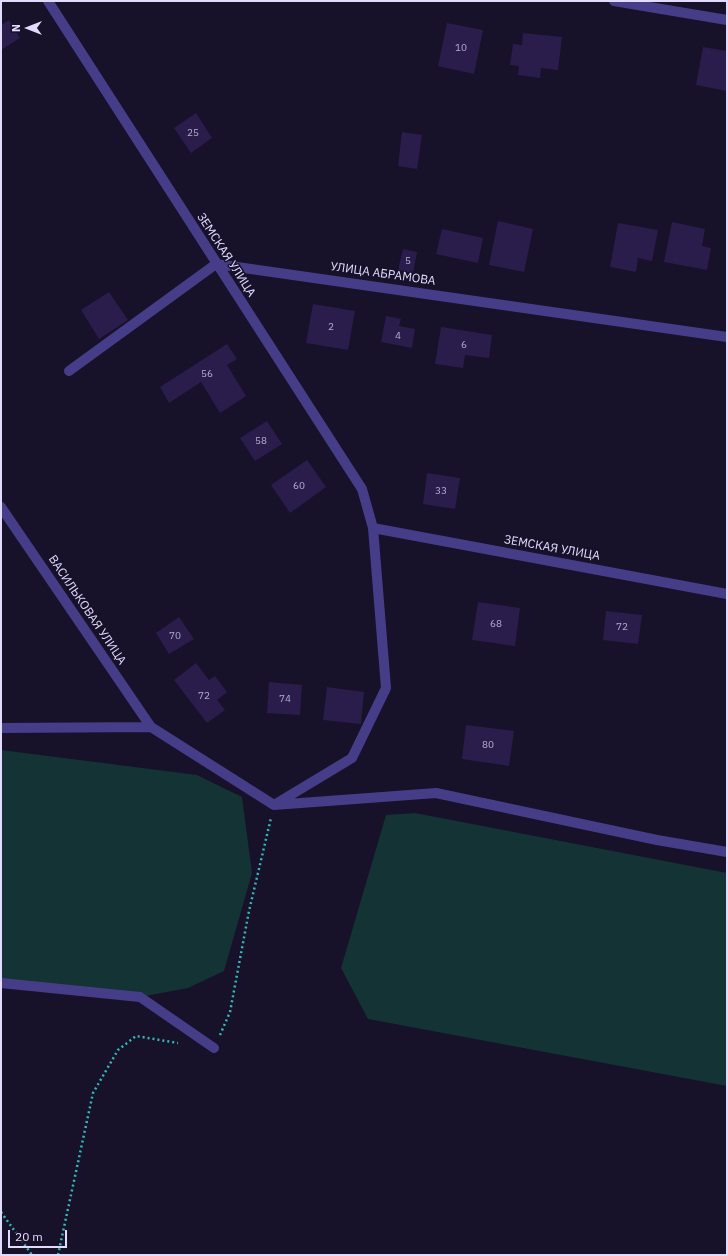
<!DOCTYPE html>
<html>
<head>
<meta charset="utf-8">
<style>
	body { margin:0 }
	#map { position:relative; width:728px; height:1256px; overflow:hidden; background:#17112a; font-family:"IBM Plex Sans",sans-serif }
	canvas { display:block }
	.frame { position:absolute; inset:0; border:2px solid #e2dbfe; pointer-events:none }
	.north { position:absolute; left:8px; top:8px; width:40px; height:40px; -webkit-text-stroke:3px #17112a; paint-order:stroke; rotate:270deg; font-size:11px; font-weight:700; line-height:16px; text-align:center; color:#e2dbfe }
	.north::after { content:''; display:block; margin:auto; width:14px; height:18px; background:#e2dbfe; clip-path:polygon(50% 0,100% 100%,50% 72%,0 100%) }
	.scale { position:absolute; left:8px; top:1230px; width:59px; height:18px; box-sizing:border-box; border:2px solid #e2dbfe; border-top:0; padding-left:5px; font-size:12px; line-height:14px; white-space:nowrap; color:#e2dbfe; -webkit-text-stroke:3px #17112a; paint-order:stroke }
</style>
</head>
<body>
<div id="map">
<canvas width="728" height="1256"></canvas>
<div class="frame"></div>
<div class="north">N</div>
<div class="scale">20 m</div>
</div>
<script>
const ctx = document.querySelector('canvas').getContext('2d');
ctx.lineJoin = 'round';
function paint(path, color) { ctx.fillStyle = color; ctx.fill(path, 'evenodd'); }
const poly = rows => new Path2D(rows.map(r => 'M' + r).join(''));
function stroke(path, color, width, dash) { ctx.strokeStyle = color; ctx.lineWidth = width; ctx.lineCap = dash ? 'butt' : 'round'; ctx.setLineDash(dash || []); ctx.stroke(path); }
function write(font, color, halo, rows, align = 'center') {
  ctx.font = font + ' "IBM Plex Sans",sans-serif'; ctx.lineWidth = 3; ctx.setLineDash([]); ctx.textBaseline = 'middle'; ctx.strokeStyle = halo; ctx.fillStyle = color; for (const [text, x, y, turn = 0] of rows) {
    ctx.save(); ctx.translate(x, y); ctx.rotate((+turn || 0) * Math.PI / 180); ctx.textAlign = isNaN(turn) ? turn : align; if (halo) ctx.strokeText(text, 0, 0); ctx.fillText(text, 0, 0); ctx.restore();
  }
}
const green = poly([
	[1,750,197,775,242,797,252,873,224,971,188,988,140,997,1,983],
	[415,813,727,873,727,1086,368,1019,341,968,386,815]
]);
const building = poly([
	[9,20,20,38,1,50,1,25],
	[447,23,483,30,474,74,438,66],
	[523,33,562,37,558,70,541,68,540,78,518,75,519,66,510,65,513,44,522,45],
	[703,47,727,51,727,91,696,85],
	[196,113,212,138,191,153,174,128],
	[402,132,422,135,417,169,398,166],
	[498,221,533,229,524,272,489,265],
	[672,222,705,229,702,246,711,248,707,270,664,262],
	[618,223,658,230,652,261,638,258,636,272,610,267],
	[442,229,483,238,478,263,436,254],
	[403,249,417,252,413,273,398,270],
	[109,292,128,320,99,339,81,310],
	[313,304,355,311,348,350,306,343],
	[386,316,401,319,399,326,415,329,412,348,381,342],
	[441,327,492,335,489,358,465,355,463,368,435,364],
	[227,344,237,359,227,365,246,396,220,413,201,382,169,403,160,387],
	[267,421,282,444,255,461,240,438],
	[307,460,326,487,290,513,271,485],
	[427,473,460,478,455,509,423,504],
	[478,602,520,608,515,646,472,640],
	[606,611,642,615,638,644,603,640],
	[179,617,194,639,169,654,156,633],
	[196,663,209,680,215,676,227,692,217,700,225,710,207,723,174,680],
	[269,682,302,685,300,715,267,713],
	[327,687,364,692,361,724,323,720],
	[466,725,514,731,509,766,462,759]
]);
const path = poly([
	[220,1035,230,1012,249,911,271,818],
	[1,1212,32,1255],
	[58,1255,93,1093,118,1050,136,1036,178,1043]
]);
const minor = poly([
	[48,1,362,489,373,528,386,688,352,758,274,805],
	[614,1,727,20],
	[69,371,216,264,727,337],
	[1,507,151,727],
	[373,528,727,594],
	[1,728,151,727,274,805,436,793,657,840,727,852],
	[1,983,140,997,214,1048]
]);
const numberNames = [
	["10",461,48],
	["25",193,133],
	["5",408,261],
	["2",331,327],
	["4",398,336],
	["6",464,345],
	["56",207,374],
	["58",261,441],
	["60",299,486],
	["33",441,491],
	["68",496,624],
	["72",622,627],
	["70",175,636],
	["72",204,696],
	["74",285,699],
	["80",488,745]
];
const streetNames = [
	["ЗЕМСКАЯ УЛИЦА",226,255,57],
	["УЛИЦА АБРАМОВА",383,274,8],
	["ЗЕМСКАЯ УЛИЦА",552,548,10],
	["ВАСИЛЬКОВАЯ УЛИЦА",87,610,56]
];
paint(green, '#143334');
paint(building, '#2a1d4b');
stroke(path, '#32b9bb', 2.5, [2, 3]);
stroke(minor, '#463d88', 10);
write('10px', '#b4acd1', null, numberNames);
write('12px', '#e2dbfe', '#17112a', streetNames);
</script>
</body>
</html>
